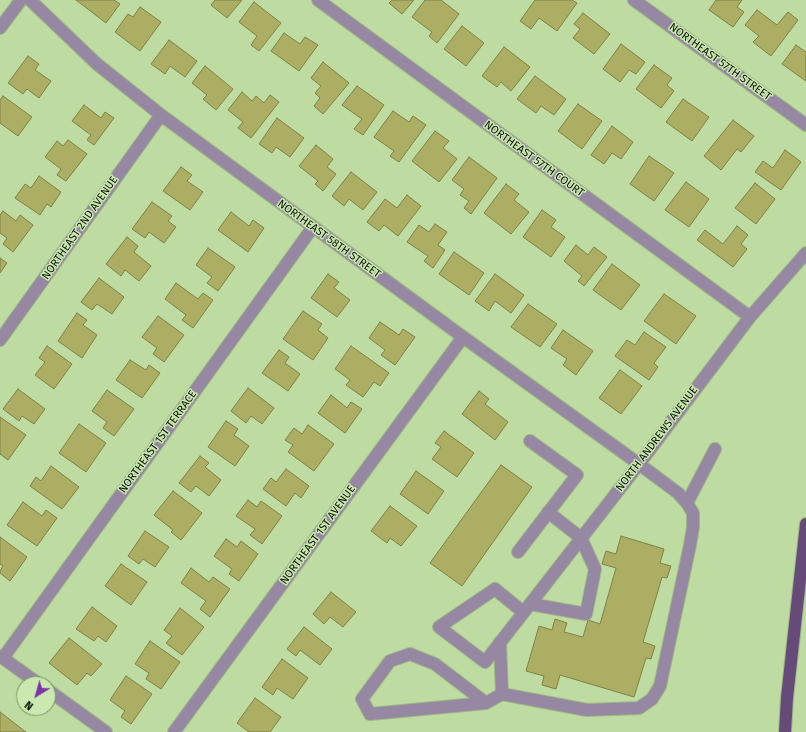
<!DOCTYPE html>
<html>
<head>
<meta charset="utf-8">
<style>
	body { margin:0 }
	#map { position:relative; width:806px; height:732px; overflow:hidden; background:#bedba2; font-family:"Fira Sans",sans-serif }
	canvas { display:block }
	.north { position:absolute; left:16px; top:676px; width:40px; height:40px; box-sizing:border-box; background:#cae8af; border:1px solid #7d936a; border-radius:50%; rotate:217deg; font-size:11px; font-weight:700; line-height:16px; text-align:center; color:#0a1302 }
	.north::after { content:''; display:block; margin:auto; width:14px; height:18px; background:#7b33a6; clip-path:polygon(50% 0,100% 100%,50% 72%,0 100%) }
</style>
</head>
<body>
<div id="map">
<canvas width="806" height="732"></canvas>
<div class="north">N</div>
</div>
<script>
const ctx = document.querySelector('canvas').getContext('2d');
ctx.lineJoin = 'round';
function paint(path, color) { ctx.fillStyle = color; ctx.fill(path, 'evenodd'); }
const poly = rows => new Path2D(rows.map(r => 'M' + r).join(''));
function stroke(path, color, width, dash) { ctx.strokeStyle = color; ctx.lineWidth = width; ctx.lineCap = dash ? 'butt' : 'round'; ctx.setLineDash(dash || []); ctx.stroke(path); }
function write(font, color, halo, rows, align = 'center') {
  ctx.font = font + ' "Fira Sans",sans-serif'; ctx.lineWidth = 3; ctx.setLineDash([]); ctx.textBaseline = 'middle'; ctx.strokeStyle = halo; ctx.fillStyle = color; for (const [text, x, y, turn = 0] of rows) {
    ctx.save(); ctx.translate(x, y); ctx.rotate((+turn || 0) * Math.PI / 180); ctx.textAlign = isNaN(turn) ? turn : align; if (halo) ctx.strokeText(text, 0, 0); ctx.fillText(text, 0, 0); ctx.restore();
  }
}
const building = poly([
	[76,0,114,0,120,4,106,23,76,0],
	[215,0,242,0,227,18,211,5,215,0],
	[392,0,414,0,402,14,389,3,392,0],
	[425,0,441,0,459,14,437,43,429,36,432,32,412,17,425,0],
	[535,0,572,0,577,3,557,31,539,18,531,29,520,21,535,0],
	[716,0,742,0,737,7,744,12,733,27,709,10,716,0],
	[254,2,281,23,259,51,251,45,257,36,239,22,254,2],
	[140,7,161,22,140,51,115,32,128,14,133,17,140,7],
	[757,10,777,25,788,12,798,20,771,56,753,42,759,36,745,25,757,10],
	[583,13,610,34,594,54,573,38,580,29,574,24,583,13],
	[462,26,484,43,466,66,444,49,462,26],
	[284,33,300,44,305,37,318,45,299,71,271,51,284,33],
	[169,40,197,61,185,77,170,66,165,74,151,64,169,40],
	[621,44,645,62,636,74,629,70,620,82,603,69,621,44],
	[796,45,806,52,806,81,782,64,796,45],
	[504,47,530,67,511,91,501,82,497,87,482,76,504,47],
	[28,56,39,64,35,70,51,81,39,98,27,89,23,94,8,83,28,56],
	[323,62,349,83,323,114,314,106,320,98,315,93,321,86,311,78,323,62],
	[654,65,672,78,667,85,674,91,661,108,636,89,654,65],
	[205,66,233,89,216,110,203,99,207,95,192,83,205,66],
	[535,76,566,99,554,115,541,106,536,113,517,99,535,76],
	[357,86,384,105,363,135,354,129,362,119,342,105,357,86],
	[242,92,252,101,256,96,264,103,270,95,279,102,251,138,238,128,243,122,228,110,242,92],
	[3,96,32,117,18,136,0,123,0,100,3,96],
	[683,99,709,117,692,141,666,122,683,99],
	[578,104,602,121,582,149,558,131,578,104],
	[84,105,101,118,105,112,114,118,94,145,87,140,91,135,72,121,84,105],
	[393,111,409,122,413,116,426,125,399,162,390,156,394,151,374,137,393,111],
	[277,118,304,138,290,157,276,147,272,153,259,144,277,118],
	[733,120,754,136,741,152,737,149,721,170,704,156,733,120],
	[612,126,633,142,621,159,612,153,604,164,591,155,612,126],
	[435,131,449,141,443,148,457,159,439,182,412,161,435,131],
	[68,140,87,154,66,181,57,175,61,169,45,157,57,141,63,146,68,140],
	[316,145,333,159,327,167,336,174,323,191,315,184,318,181,299,166,316,145],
	[785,150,801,162,781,190,755,172,763,161,773,168,785,150],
	[649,156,674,173,654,201,630,184,649,156],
	[469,157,497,178,471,214,464,208,469,201,460,195,464,189,452,180,469,157],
	[181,167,192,175,187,181,203,192,190,210,163,191,181,167],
	[351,172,377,192,363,210,349,199,344,206,332,196,351,172],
	[39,176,61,192,51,207,47,204,40,215,15,198,25,184,31,188,39,176],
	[686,182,709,199,689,227,665,210,686,182],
	[755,183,775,199,756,224,735,208,755,183],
	[506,184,519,194,514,200,529,212,511,234,484,213,506,184],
	[407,195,421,206,398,236,384,225,379,231,367,222,385,199,397,208,407,195],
	[152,202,172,216,168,221,176,227,164,243,149,232,145,238,132,229,152,202],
	[542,210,556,220,551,227,565,237,551,257,523,237,542,210],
	[3,211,16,221,20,215,33,225,13,252,3,244,7,238,0,233,0,215,3,211],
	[231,212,249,226,253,220,264,228,248,252,218,230,231,212],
	[435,224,447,232,438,245,445,250,433,268,424,261,428,256,407,242,419,225,429,232,435,224],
	[737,226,748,235,741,244,747,249,733,267,697,240,705,230,723,244,737,226],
	[127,237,138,246,134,252,151,266,139,281,125,270,121,276,106,264,127,237],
	[576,245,588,255,594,247,607,257,584,286,578,281,582,276,564,261,576,245],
	[208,248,235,267,218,291,207,283,212,277,196,265,208,248],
	[454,252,484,273,469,295,439,274,454,252],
	[0,258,7,263,0,273,0,258],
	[612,264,640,285,621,310,593,290,612,264],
	[328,274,339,282,334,288,350,300,337,317,311,298,328,274],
	[495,274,524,295,511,313,495,301,489,311,475,301,495,274],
	[99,278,124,297,112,314,97,304,92,310,81,302,99,278],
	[176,283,198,299,203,293,213,300,193,328,182,320,186,315,165,299,176,283],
	[664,294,696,316,676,344,644,321,664,294],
	[528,304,557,324,540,347,511,327,528,304],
	[303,311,322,324,318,330,328,338,313,360,283,339,303,311],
	[77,313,87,320,83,325,97,335,82,358,58,341,77,313],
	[158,316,184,335,164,362,153,354,157,348,142,337,158,316],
	[380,322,399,335,403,329,415,337,395,365,381,355,385,350,369,338,380,322],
	[563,330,593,351,576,375,563,365,567,359,551,348,563,330],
	[644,332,666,347,654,363,658,367,649,380,615,356,627,340,635,345,644,332],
	[47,346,72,364,54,389,35,375,45,362,39,358,47,346],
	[351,346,389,373,380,386,374,382,363,397,346,385,350,380,335,369,351,346],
	[279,350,289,357,285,363,300,374,288,391,262,373,279,350],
	[130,360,146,370,149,365,160,373,142,398,116,380,130,360],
	[620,370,642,386,621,414,599,398,620,370],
	[248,388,274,408,262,424,251,416,246,423,231,411,248,388],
	[18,389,45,409,34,424,22,416,19,421,3,409,18,389],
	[107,390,134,409,114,436,103,428,107,422,92,411,107,390],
	[479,391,489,399,485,404,508,422,495,440,462,414,479,391],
	[331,395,347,408,351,402,362,409,345,433,318,413,331,395],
	[0,417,26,435,8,460,0,454,0,417],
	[226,421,238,429,234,435,249,446,235,466,208,447,226,421],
	[79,424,106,443,86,472,59,453,79,424],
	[308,425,334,444,314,471,288,452,293,445,285,440,294,428,302,434,308,425],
	[444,431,474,453,457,477,432,459,441,447,435,443,444,431],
	[200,456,209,463,205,467,221,480,209,496,196,486,191,492,179,483,200,456],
	[501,465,532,487,462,586,430,563,501,465],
	[51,466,79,487,62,509,30,486,36,477,41,481,51,466],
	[286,469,309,486,301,498,295,493,286,506,263,489,271,478,276,482,286,469],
	[416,471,444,491,428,514,400,494,416,471],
	[173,491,202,513,181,540,171,532,173,530,154,515,173,491],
	[248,500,257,507,261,501,282,516,262,544,250,535,255,529,236,516,248,500],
	[23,502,42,516,46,510,57,518,37,546,7,525,23,502],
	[390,506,417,526,401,546,390,538,387,543,371,531,390,506],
	[145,531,169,547,155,567,143,559,139,564,128,556,145,531],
	[621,536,664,549,660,563,671,566,667,578,662,577,643,642,655,646,651,659,646,658,634,697,560,675,556,689,542,685,544,676,526,671,539,626,552,630,555,619,567,623,564,632,583,637,588,620,600,624,616,568,602,564,606,551,616,554,621,536],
	[0,537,27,557,10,581,0,573,0,571,3,566,0,564,0,537],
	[226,539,237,547,241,541,258,554,239,581,229,574,232,569,214,556,226,539],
	[121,564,147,582,131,605,105,586,121,564],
	[191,568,209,582,213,577,230,589,210,617,200,609,206,601,181,583,191,568],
	[331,592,356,612,343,627,330,617,324,624,313,614,331,592],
	[92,607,117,626,106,642,98,636,94,641,76,629,92,607],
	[180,608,204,627,182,655,166,643,172,636,164,630,180,608],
	[304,627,332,649,320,665,300,650,296,656,287,649,304,627],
	[69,638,102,664,91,676,87,673,77,685,49,663,69,638],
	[150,641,180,662,161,689,146,679,149,673,135,664,150,641],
	[282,659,308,678,293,699,277,688,273,695,262,687,282,659],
	[126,676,152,694,131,724,121,717,125,711,110,700,126,676],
	[255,698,281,717,270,732,249,732,237,723,255,698],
	[0,712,26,732,0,732,0,712]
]);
const minor = poly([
	[30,0,97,64,161,115,463,337,639,464,678,493,687,503,693,513,693,527,690,545,660,686,652,699,639,708,587,710,502,694,500,642],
	[318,0,750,317],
	[634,0,806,125],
	[0,28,21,0],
	[0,340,161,115],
	[687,503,715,449],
	[518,552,577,475,530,441],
	[530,604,586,614,595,569,581,538,548,512],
	[523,612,495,589,439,627,485,662,639,464,750,317,806,253],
	[0,656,39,684],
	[3,658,313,227],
	[48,690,106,732],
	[486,703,435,664,410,654,390,661,362,699,370,714,486,703,502,694],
	[174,732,463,337]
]);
const major = poly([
	[785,732,787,698,806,524]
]);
const streetNames = [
	["NORTHEAST 57TH STREET",720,62,36],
	["NORTHEAST 57TH COURT",534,159,36],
	["NORTHEAST 2ND AVENUE",80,228,-55],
	["NORTHEAST 58TH STREET",329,239,36],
	["NORTH ANDREWS AVENUE",657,439,-53],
	["NORTHEAST 1ST TERRACE",158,442,-54],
	["NORTHEAST 1ST AVENUE",318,535,-54]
];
paint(building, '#acae64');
stroke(building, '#7f8044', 1);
stroke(minor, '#9eb785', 14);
stroke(major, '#9eb785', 14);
stroke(minor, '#9687a2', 12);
stroke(major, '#664a7a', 12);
write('11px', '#0a1302', '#cae8af', streetNames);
</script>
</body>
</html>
